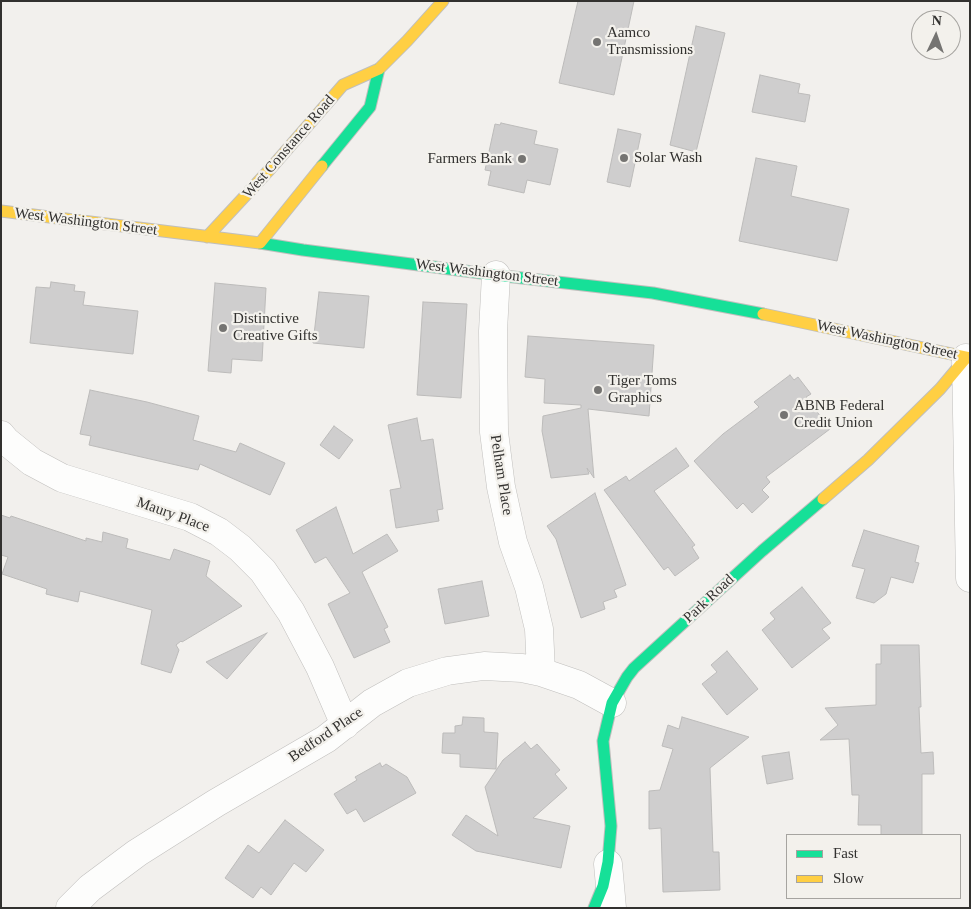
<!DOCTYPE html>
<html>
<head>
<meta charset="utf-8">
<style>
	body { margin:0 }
	#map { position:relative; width:971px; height:909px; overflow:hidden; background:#f2f0ed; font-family:Georgia,serif }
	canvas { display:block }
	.frame { position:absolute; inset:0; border:2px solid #32312f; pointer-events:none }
	.legend { position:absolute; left:786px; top:834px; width:175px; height:65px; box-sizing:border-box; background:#f3f1ec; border:1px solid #a6a4a0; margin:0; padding:6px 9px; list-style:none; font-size:15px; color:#32312f }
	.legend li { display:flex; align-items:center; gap:10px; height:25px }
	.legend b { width:25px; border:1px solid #a6a4a0 }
	.north { position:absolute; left:911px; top:10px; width:50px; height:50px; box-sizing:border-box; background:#f3f1ec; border:1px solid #a6a4a0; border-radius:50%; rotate:3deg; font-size:14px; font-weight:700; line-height:20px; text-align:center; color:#32312f }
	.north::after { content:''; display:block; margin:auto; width:18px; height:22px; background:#757472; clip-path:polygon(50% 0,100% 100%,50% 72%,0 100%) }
</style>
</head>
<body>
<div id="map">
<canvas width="971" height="909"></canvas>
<div class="frame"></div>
<ul class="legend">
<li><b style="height:6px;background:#16e098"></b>Fast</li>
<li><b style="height:6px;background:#ffcf43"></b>Slow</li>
</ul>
<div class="north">N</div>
</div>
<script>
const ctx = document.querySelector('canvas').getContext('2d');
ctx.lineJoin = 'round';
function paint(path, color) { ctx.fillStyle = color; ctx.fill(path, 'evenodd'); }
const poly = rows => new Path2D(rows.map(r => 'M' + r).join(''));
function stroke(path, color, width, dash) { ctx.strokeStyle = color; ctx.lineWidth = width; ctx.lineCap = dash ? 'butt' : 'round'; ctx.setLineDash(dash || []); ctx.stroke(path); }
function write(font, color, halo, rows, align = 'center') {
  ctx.font = font + ' Georgia,serif'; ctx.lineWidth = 4.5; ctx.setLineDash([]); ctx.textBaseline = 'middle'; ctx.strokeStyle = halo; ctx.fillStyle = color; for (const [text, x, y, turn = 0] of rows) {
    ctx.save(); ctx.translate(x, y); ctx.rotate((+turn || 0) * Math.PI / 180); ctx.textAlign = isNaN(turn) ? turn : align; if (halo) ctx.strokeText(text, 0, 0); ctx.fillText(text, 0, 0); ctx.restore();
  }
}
const building = poly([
	[578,1,634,1,614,95,559,83,578,1],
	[696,26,725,33,696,152,670,145,696,26],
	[760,75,800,84,798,93,810,95,805,122,752,112,760,75],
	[501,123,537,131,534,144,558,149,550,185,527,180,524,193,488,185,491,171,485,170,495,124,500,125,501,123],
	[618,129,641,134,630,187,607,182,618,129],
	[756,158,797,166,791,196,849,209,837,261,739,241,756,158],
	[51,282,75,285,74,291,85,292,83,305,138,311,133,354,30,343,36,287,50,288,51,282],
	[215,283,266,288,262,361,232,359,231,373,208,371,215,283],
	[319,292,369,296,364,348,313,343,319,292],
	[423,302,467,304,461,398,417,395,423,302],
	[528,336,654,345,649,416,588,409,594,478,587,468,589,474,551,478,542,431,543,416,581,408,581,405,544,403,545,379,525,377,528,336],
	[790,375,794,380,798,377,811,394,806,397,830,429,766,477,770,482,762,490,769,497,752,513,743,503,737,509,694,461,723,434,759,407,754,402,790,375],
	[90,390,147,402,199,416,193,440,236,452,240,443,285,463,270,495,200,464,198,470,89,445,91,436,80,434,90,390],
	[417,418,421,441,433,439,443,509,437,510,439,521,396,528,390,490,401,488,388,425,417,418],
	[334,426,353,440,339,459,320,445,334,426],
	[676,448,689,466,654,491,695,545,692,547,699,558,675,576,668,567,664,570,604,490,626,476,629,481,676,448],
	[595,493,626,585,614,590,617,597,603,602,605,609,581,618,556,539,547,526,595,493],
	[336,507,353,554,387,534,398,551,362,572,388,627,384,629,390,642,354,658,328,604,350,593,326,557,315,563,296,530,336,507],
	[1,515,10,518,11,516,86,541,86,538,102,542,103,532,128,539,126,548,170,560,174,549,210,561,206,576,242,606,182,642,181,641,176,645,179,650,171,673,141,664,152,610,80,591,78,602,46,594,47,589,2,574,8,557,1,555,1,515],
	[864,530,919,546,915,562,919,563,913,583,891,577,886,594,874,603,856,598,865,569,852,566,864,530],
	[482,581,489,616,445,624,438,589,482,581],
	[802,587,831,623,822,629,830,638,792,668,762,630,775,619,770,613,802,587],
	[267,633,227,679,206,662,267,633],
	[881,645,919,645,921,707,919,707,921,753,933,752,934,774,922,774,922,835,881,835,881,825,858,825,859,795,852,795,849,739,820,740,838,725,825,708,876,705,876,664,881,664,881,645],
	[727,651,758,689,727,715,702,684,717,672,711,665,727,651],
	[463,717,484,718,484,732,498,733,496,769,460,767,460,754,442,753,443,733,455,733,455,726,462,725,463,717],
	[682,717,749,737,710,768,713,852,719,852,720,890,663,892,661,828,649,829,649,791,660,790,673,749,662,746,668,725,679,729,682,717],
	[525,742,531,749,537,744,560,770,555,774,567,788,533,818,570,826,561,868,476,851,452,835,466,815,498,836,485,787,503,760,525,742],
	[789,752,793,779,767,784,762,756,789,752],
	[380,763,382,767,386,764,407,777,416,793,364,822,356,809,347,814,334,794,357,780,355,777,380,763],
	[285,820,324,850,306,872,294,863,271,895,261,887,253,898,225,878,248,845,259,853,285,820]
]);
const street = poly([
	[496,275,493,331,494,432,501,487,513,542,529,587,539,629,541,672],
	[966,358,970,578],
	[1,435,6,441,32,462,62,478,190,517,219,532,240,548,263,571,291,612,320,667,345,725],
	[608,864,612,908],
	[70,908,90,888,137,853,216,803,326,739,372,703,408,683,447,671,484,666,522,668,541,672,579,685,612,703]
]);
const fast = poly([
	[322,166,370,107,379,69],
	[260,243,303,250,496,275,653,293,763,314],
	[594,908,603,886,608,862,611,826,603,741,612,703,627,677,634,668,762,551,823,499]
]);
const slow = poly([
	[1,211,260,243,322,166],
	[207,237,271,168,343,85,379,69,407,41,443,1],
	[763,314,970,358],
	[823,499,868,460,940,389,966,358]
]);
const markers = [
	[597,42,5,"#757472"],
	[624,158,5,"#757472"],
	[522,159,5,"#757472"],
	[223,328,5,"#757472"],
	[598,390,5,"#757472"],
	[784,415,5,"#757472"]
];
const poiNames = [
	["Aamco",607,33],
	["Transmissions",607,50],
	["Solar Wash",634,158],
	["Farmers Bank",512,159,"right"],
	["Distinctive",233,319],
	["Creative Gifts",233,336],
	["Tiger Toms",608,381],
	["Graphics",608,398],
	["ABNB Federal",794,406],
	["Credit Union",794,423]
];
const streetNames = [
	["West Constance Road",289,147,-49],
	["West Washington Street",86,222,7],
	["West Washington Street",487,273,7],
	["West Washington Street",887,340,12],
	["Pelham Place",501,475,81],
	["Maury Place",173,515,20],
	["Park Road",709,599,-43],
	["Bedford Place",326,735,-34]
];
paint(building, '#cfcece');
stroke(building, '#bcbbba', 1);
stroke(street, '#c0bfbd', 29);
stroke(fast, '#c0bfbd', 13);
stroke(slow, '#c0bfbd', 13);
stroke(street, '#fdfdfc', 28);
stroke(fast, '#16e098', 11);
stroke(slow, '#ffcf43', 11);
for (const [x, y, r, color] of markers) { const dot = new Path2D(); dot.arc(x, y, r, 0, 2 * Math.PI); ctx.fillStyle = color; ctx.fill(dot); stroke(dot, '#f3f1ec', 2); }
write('15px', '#32312f', '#f3f1ec', poiNames, 'left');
write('15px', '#32312f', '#f3f1ec', streetNames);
</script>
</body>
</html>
